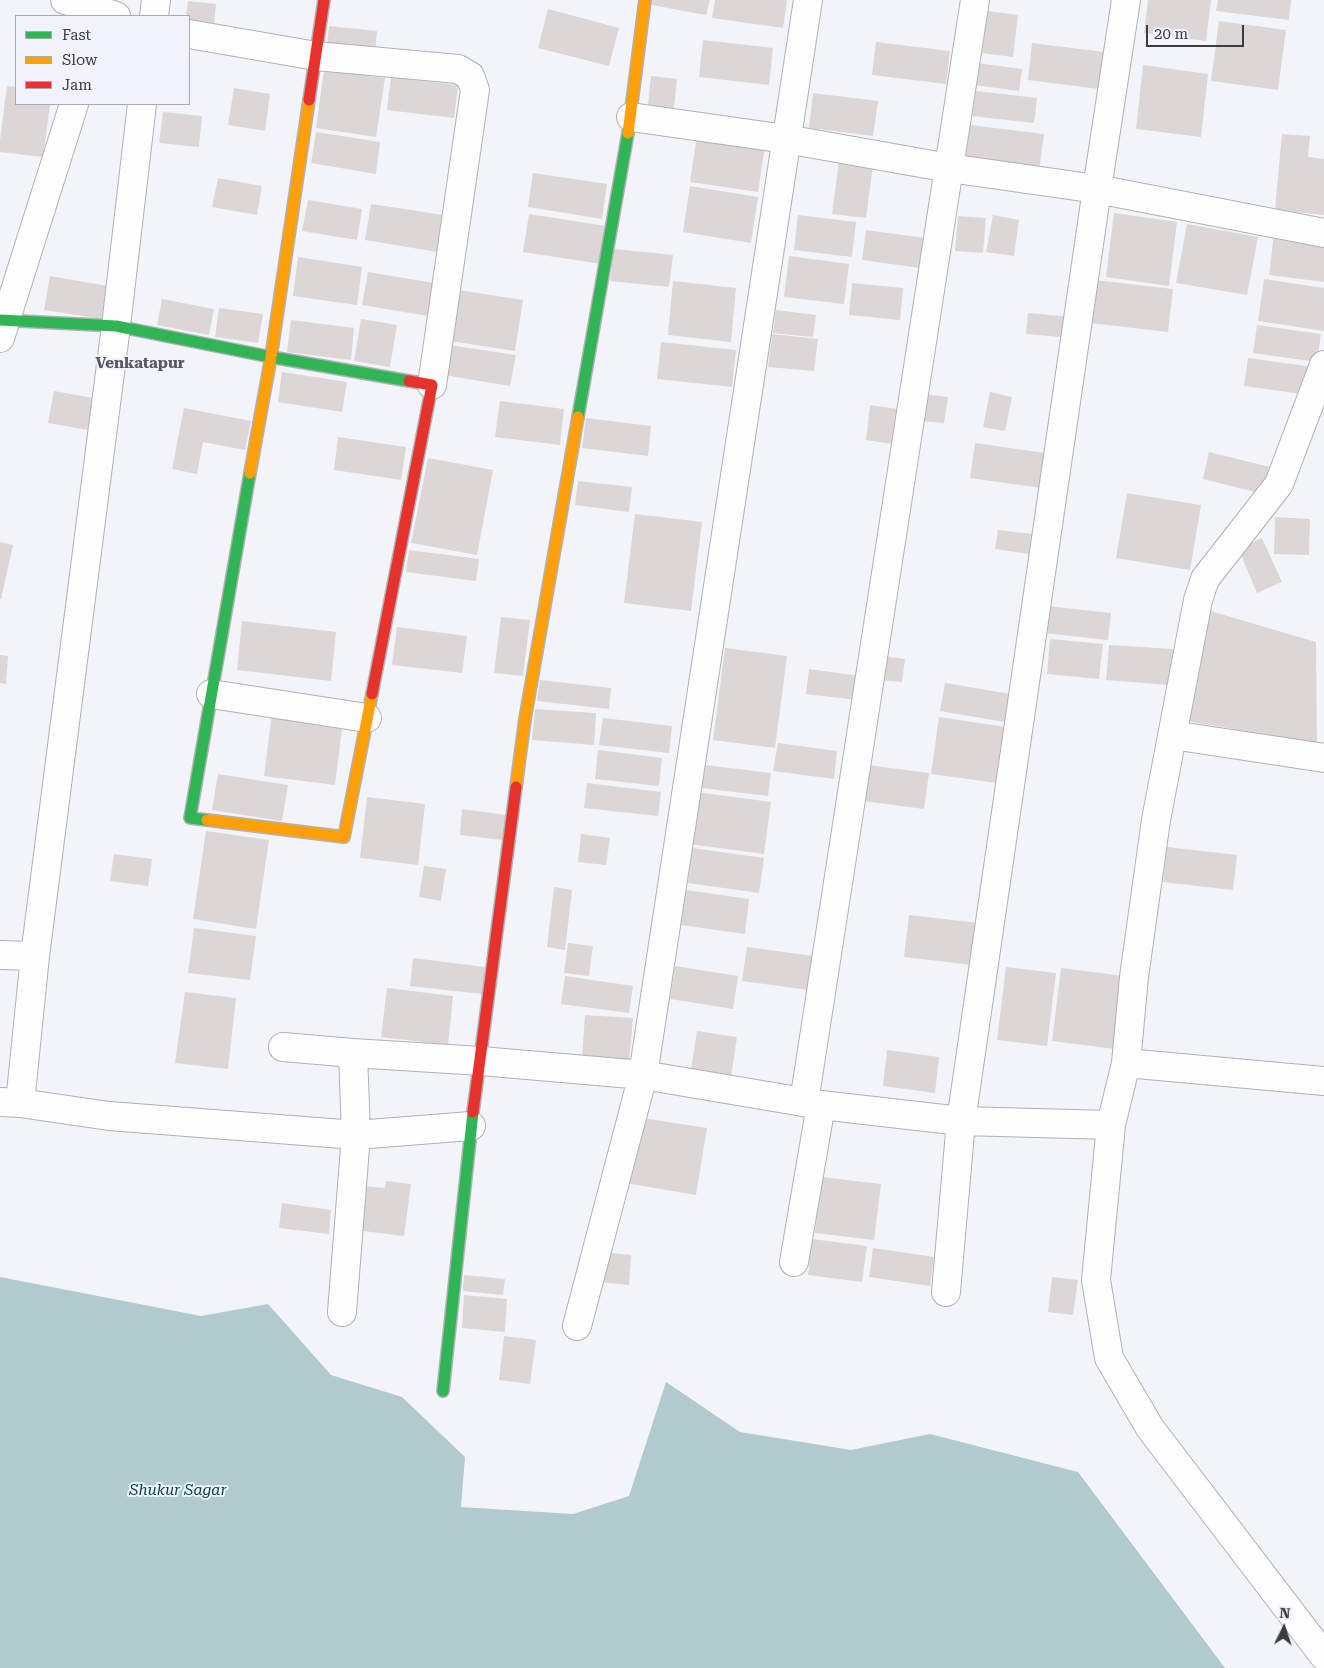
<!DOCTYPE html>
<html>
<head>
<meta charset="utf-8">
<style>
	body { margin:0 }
	#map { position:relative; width:1324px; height:1668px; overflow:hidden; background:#f3f4f9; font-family:"Roboto Serif",serif }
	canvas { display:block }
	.legend { position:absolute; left:15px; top:15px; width:175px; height:90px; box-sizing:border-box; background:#f0f3fc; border:1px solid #a7aab0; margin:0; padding:6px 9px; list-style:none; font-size:15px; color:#3a3c3f }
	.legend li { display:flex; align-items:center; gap:10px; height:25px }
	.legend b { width:25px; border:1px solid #a7aab0 }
	.north { position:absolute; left:1259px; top:1603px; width:50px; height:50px; -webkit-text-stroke:4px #f0f3fc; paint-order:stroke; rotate:4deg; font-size:14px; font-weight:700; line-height:20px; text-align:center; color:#3a3c3f }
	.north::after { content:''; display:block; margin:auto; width:18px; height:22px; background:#3a3c3f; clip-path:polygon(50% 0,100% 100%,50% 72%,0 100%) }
	.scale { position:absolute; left:1146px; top:25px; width:98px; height:22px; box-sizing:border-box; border:2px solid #3a3c3f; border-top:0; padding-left:6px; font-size:15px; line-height:18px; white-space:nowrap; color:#3a3c3f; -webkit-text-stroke:4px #f0f3fc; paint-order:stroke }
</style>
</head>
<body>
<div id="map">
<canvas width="1324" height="1668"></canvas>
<ul class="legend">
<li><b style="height:6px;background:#30b455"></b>Fast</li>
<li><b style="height:6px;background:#ff9f0a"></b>Slow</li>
<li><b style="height:6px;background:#e5322d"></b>Jam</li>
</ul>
<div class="north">N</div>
<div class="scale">20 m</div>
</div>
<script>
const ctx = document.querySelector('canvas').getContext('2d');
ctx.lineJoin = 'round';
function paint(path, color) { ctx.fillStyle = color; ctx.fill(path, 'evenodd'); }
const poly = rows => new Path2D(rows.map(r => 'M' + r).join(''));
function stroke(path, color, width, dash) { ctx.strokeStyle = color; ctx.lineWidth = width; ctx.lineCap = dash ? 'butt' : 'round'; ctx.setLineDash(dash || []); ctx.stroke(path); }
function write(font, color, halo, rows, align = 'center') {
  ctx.font = font + ' "Roboto Serif",serif'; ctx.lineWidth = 4; ctx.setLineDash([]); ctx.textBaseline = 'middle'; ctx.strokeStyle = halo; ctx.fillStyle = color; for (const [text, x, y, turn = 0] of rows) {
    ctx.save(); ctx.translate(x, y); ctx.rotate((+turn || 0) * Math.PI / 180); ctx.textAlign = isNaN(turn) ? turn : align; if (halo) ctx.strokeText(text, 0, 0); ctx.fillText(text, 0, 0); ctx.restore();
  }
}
const water = poly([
	[0,1277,201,1316,268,1304,331,1375,402,1397,465,1457,461,1507,573,1514,629,1496,666,1382,740,1432,851,1450,930,1434,1078,1472,1225,1668,0,1668]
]);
const building = poly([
	[647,0,710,0,706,15,646,4],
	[715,0,787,0,783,28,712,18],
	[1148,0,1211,0,1206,41,1144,33],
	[1218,0,1291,0,1289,20,1216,11],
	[188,1,216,4,214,24,189,21,189,16,186,16],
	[548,9,619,28,609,66,538,48],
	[987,11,1018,15,1013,57,982,53],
	[1219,21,1286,30,1278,90,1211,81],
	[329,26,377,31,375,52,327,46],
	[703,40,773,48,769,85,699,77],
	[876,42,950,51,946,84,872,75],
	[1032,43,1112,53,1107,90,1028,80],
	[977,63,1022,69,1019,91,975,85],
	[1143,65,1208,74,1201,137,1136,129],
	[324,70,385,78,376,137,316,128],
	[651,76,677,79,674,108,648,105],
	[391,77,458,85,454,118,387,110],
	[7,86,16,87,16,104,50,104,43,157,0,152,0,140],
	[234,88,270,94,265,131,228,125],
	[976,91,1037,98,1034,123,972,116],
	[813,93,878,101,873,136,809,128],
	[163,112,202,116,199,147,159,143],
	[970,125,1044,134,1039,172,965,164],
	[316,132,380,142,376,174,311,163],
	[1282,134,1310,136,1308,157,1324,159,1324,215,1275,210],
	[697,135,765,146,758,192,690,182],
	[839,161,873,165,866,218,832,214],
	[533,173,607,184,602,219,528,207],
	[218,178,262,186,257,215,212,207],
	[690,186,758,197,751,243,683,232],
	[308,200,362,209,357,240,302,231],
	[371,204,444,215,437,252,365,240],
	[1114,213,1177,222,1169,286,1106,277],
	[529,214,606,226,601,264,523,252],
	[798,215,856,222,852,257,794,250],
	[993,215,1019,220,1014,256,986,252],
	[958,216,986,218,983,253,955,251],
	[1187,224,1258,237,1247,295,1176,283],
	[866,230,932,239,927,269,862,260],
	[1274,233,1324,239,1324,282,1269,275],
	[614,249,673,255,669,287,610,281],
	[789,256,849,264,844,304,784,297],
	[298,257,362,267,357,305,293,296],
	[368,272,434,283,428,316,362,305],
	[50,276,114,287,109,320,44,310],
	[1264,279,1324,288,1324,331,1258,321],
	[1095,280,1173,289,1168,332,1090,323],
	[673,281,736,288,731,342,668,335],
	[852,283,903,288,900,320,849,315],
	[458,290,523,300,515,351,450,341],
	[162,299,214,309,209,335,157,325],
	[219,308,263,314,258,343,215,337],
	[776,310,816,315,813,337,773,333],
	[1028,313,1073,317,1071,338,1026,334],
	[361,319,397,325,390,367,354,361],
	[291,320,354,328,351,360,287,352],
	[1257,325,1321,334,1317,362,1253,353],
	[772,334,818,339,814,371,768,367],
	[661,342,736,350,732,387,657,379],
	[449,345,516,355,510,386,444,375],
	[1248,358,1313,367,1309,395,1244,386],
	[282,372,347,382,342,412,278,402],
	[54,391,99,399,94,431,48,423],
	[990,392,1012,397,1005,431,983,427],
	[925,394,948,397,944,423,921,421],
	[500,401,564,409,560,445,495,437],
	[870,405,904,410,899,445,866,440],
	[184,408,251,421,245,450,203,442,197,474,172,469],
	[586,418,651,426,648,456,582,448],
	[338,437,406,447,401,480,334,470],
	[975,443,1045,453,1041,488,970,478],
	[1209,452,1270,467,1263,494,1203,479],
	[428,458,493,470,477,555,411,543],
	[578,481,632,487,629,512,575,505],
	[1127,493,1201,505,1190,570,1116,558],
	[635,514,702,522,691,611,624,603],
	[1275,517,1310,519,1309,555,1274,554],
	[998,530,1032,534,1029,554,995,549],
	[1262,538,1282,582,1257,593,1238,548],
	[0,542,13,545,1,599,0,599],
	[409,550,479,559,476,581,406,572],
	[1047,606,1111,613,1108,640,1044,633],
	[1200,608,1316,642,1317,743,1181,720],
	[501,617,530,620,523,676,494,673],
	[242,621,336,632,331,681,237,670],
	[397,627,467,636,462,673,392,665],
	[1050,639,1103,644,1099,679,1047,674],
	[1109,645,1173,649,1170,685,1106,680],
	[725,648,787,656,775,748,713,740],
	[0,655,8,656,6,684,0,683],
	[881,656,905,659,902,682,878,680],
	[809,669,860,676,857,700,806,694],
	[540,680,611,688,609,709,537,701],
	[945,683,1010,694,1005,722,940,711],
	[535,709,596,713,594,745,532,740],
	[272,713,343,721,335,785,264,776],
	[939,717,1006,727,997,783,931,774],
	[603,718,672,726,669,753,599,745],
	[778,743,837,751,834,779,773,771],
	[598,750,662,758,659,786,595,779],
	[705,765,771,773,768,796,702,788],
	[867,765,929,773,924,809,863,801],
	[218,774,288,785,282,821,212,810],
	[587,783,661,792,658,816,584,808],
	[696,792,771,802,764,854,689,844],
	[367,797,425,804,418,865,360,858],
	[462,809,506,815,503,840,460,835],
	[206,831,269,840,256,929,193,919],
	[581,834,610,838,606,865,578,862],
	[1167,847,1237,855,1233,890,1163,882],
	[692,848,764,858,759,893,688,883],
	[114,854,152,859,148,886,110,881],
	[424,866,446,869,441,901,419,897],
	[554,887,572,890,565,950,547,947],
	[686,890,749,899,745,934,681,925],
	[909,915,987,924,982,966,904,957],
	[194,928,256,936,250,980,188,973],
	[568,943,593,946,589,976,564,973],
	[747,947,813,956,809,990,742,981],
	[413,958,485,967,482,994,410,986],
	[675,966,738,976,733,1009,670,999],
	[1006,967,1056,973,1047,1046,997,1040],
	[1061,968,1124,976,1115,1049,1052,1041],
	[565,976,633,986,629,1013,561,1004],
	[387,988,453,996,448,1045,381,1037],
	[185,992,236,998,228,1069,175,1063],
	[585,1015,633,1018,629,1062,582,1059],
	[697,1031,737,1037,731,1077,691,1070],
	[887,1050,939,1057,935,1093,883,1086],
	[636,1117,707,1128,696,1195,625,1183],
	[822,1177,881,1184,874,1240,815,1233],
	[386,1181,411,1184,404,1236,355,1230,361,1186,385,1188],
	[282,1203,331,1210,329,1234,279,1228],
	[812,1239,867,1246,862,1282,808,1275],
	[873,1248,934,1257,930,1286,869,1277],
	[601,1252,631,1255,629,1285,599,1282],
	[464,1275,505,1279,503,1295,463,1291],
	[1052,1277,1078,1280,1073,1315,1048,1312],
	[464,1295,507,1299,505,1332,462,1328],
	[504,1336,536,1340,530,1384,499,1380]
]);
const street = poly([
	[65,0,116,16],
	[154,16,156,0],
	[189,34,316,56,458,69,470,76,475,90,432,385],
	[631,117,786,139,949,168,1097,189,1324,233],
	[0,338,74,104],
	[1324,365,1279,484,1205,579,1198,600,1156,820,1134,977,1126,1063,1111,1125,1096,1280,1109,1358,1150,1428,1324,1656],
	[211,694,367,718],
	[1172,735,1324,758],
	[0,955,35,956],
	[283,1047,353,1053,481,1061,643,1075,821,1105,961,1121,1111,1125],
	[1126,1063,1324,1081],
	[0,1102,20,1103,109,1116,356,1135,471,1126],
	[804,1102,975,0],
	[20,1103,35,956,116,326,142,104],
	[794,1262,821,1105],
	[946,1292,961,1121,1097,189,1126,0],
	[342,1312,356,1135,353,1053],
	[577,1326,643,1075,808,0]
]);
const fast = poly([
	[0,320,116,326,271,357,409,381],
	[578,417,628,133],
	[207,820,190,818,250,473],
	[443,1391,473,1112]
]);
const slow = poly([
	[628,133,645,0],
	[250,473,271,357,309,100],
	[516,787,525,719,578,417],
	[207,820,344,837,372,694]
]);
const jam = poly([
	[309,100,324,0],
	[372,694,432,385,409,381],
	[473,1112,516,787]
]);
const neighbourhoodNames = [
	["Venkatapur",140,364]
];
const waterNames = [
	["Shukur Sagar",178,1491]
];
paint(water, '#b0cace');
paint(building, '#dcd6d6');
stroke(street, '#b0b1b5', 30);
stroke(fast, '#b0b1b5', 14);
stroke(slow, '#b0b1b5', 14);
stroke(jam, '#b0b1b5', 14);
stroke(street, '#fdfdfe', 28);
stroke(fast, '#30b455', 11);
stroke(slow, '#ff9f0a', 11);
stroke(jam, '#e5322d', 11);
write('bold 15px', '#55585f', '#f0f3fc', neighbourhoodNames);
write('italic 15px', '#054146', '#f0f3fc', waterNames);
</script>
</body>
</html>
